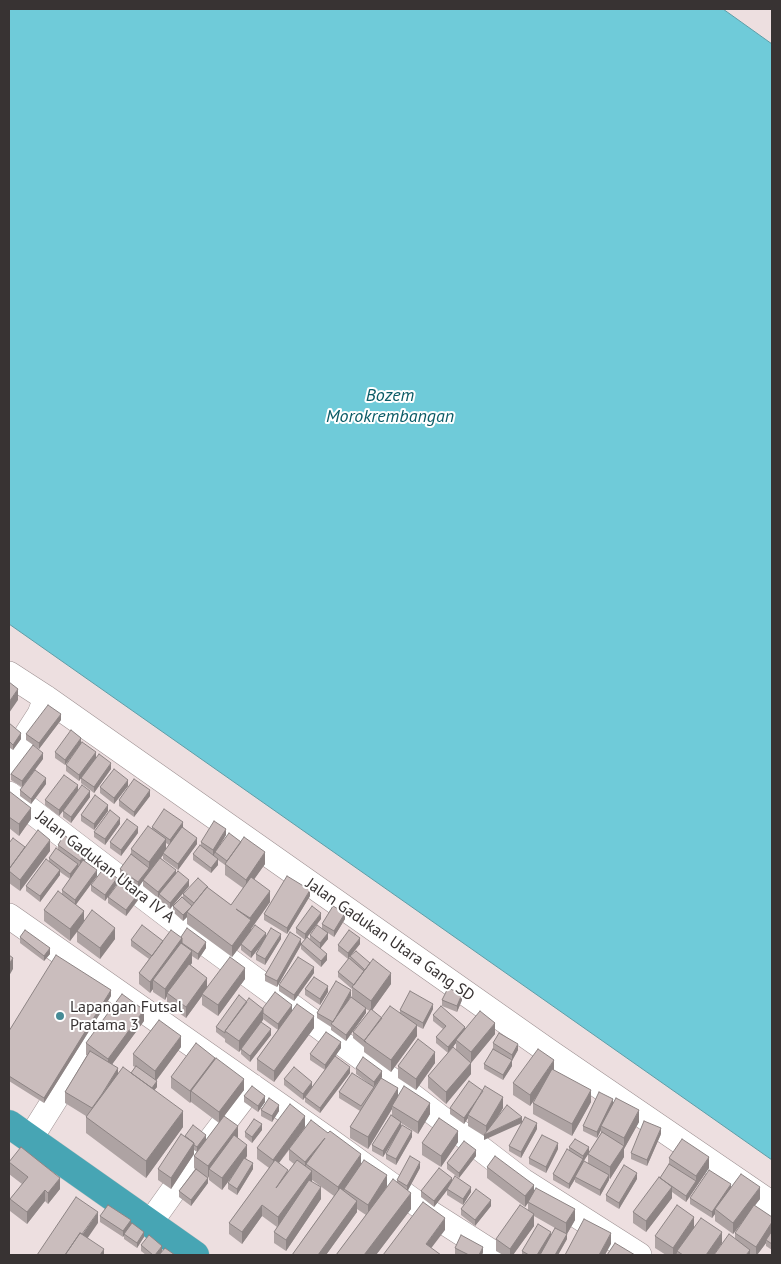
<!DOCTYPE html>
<html>
<head>
<meta charset="utf-8">
<style>
	body { margin:0 }
	#map { position:relative; width:781px; height:1264px; overflow:hidden; background:#eddfe0; font-family:"PT Sans",sans-serif }
	canvas { display:block }
	.frame { position:absolute; inset:0; border:10px solid #383333; pointer-events:none }
</style>
</head>
<body>
<div id="map">
<canvas width="781" height="1264"></canvas>
<div class="frame"></div>
</div>
<script>
const ctx = document.querySelector('canvas').getContext('2d');
ctx.lineJoin = 'round';
function paint(path, color) { ctx.fillStyle = color; ctx.fill(path, 'evenodd'); }
const poly = rows => new Path2D(rows.map(r => 'M' + r).join(''));
function stroke(path, color, width, dash) { ctx.strokeStyle = color; ctx.lineWidth = width; ctx.lineCap = dash ? 'butt' : 'round'; ctx.setLineDash(dash || []); ctx.stroke(path); }
function write(font, color, halo, rows, align = 'center') {
  ctx.font = font + ' "PT Sans",sans-serif'; ctx.lineWidth = 4; ctx.setLineDash([]); ctx.textBaseline = 'middle'; ctx.strokeStyle = halo; ctx.fillStyle = color; for (const [text, x, y, turn = 0] of rows) {
    ctx.save(); ctx.translate(x, y); ctx.rotate((+turn || 0) * Math.PI / 180); ctx.textAlign = isNaN(turn) ? turn : align; if (halo) ctx.strokeText(text, 0, 0); ctx.fillText(text, 0, 0); ctx.restore();
  }
}
const water = poly([
	[9,9,723,9,772,44,772,1160,9,624,9,9]
]);
const street = poly([
	[9,674,46,698,548,1051,772,1204],
	[9,762,40,714,46,698],
	[9,794,178,923,369,1063,523,1181,639,1255],
	[9,916,330,1141,427,1211,496,1255],
	[30,1139,104,1021],
	[150,1223,185,1174,252,1086]
]);
const highway = poly([
	[9,1124,195,1255]
]);
const wall = poly([
	[61,720,39,749,26,740,26,734],
	[9,723,21,739,13,750,10,748,10,753,9,754],
	[81,744,65,765,55,758,55,752],
	[96,758,111,769,94,793,81,783,81,778,79,781,66,771,66,765],
	[43,759,22,787,11,780,11,774],
	[46,784,31,804,20,796,20,790],
	[128,786,114,804,100,793,100,787],
	[9,791,31,819,19,836,9,828],
	[78,791,90,797,71,823,63,817,63,811,59,816,45,805,45,800],
	[150,796,134,817,119,806,119,800],
	[108,811,94,830,81,821,81,815],
	[120,824,105,845,94,837,94,832],
	[152,827,183,827,197,844,178,870,163,859,163,855,161,858,176,874,189,886,170,909,159,900,159,897,158,898,143,886,143,881,138,888,120,875,120,869,131,854,131,849,152,828],
	[166,843,169,845,166,849],
	[138,833,121,856,110,848,110,842],
	[226,835,218,848,265,864,254,879,270,902,251,929,251,930,266,938,281,939,265,965,256,960,256,954,262,944,251,958,241,950,241,945,232,957,187,924,187,917,183,921,173,912,173,906,183,898,183,894,208,888,231,905,243,888,225,875,225,865,218,860,218,865,211,873,193,860,193,854,201,846,201,842],
	[9,843,25,847,50,851,20,891,9,883],
	[58,845,87,858,84,861,97,876,76,904,84,921,115,939,100,959,77,942,77,932,70,941,44,921,44,910,62,894,62,890,70,879,60,872,60,875,40,902,26,891,26,886,49,862,49,858,58,849],
	[117,884,105,901,91,891,91,885],
	[310,896,287,934,264,920,264,914],
	[108,897,138,900,126,916,108,903],
	[321,919,307,937,310,939,310,935,322,928,322,924,345,919,334,937,328,933,328,939,320,948,327,960,321,967,301,949,301,944,305,940,296,933,296,928],
	[20,937,50,954,44,961,20,943],
	[181,937,206,948,198,960,192,956,192,963,190,965,207,987,245,979,218,1016,202,1005,202,996,186,1018,167,1004,167,996,165,1000,153,992,153,989,150,993,139,984,139,973,149,959,131,946,131,940,163,941],
	[360,944,348,959,338,951,338,945],
	[301,945,277,987,265,981,265,975],
	[350,956,391,984,372,1010,382,1018,400,1012,400,1010,433,1009,423,1029,417,1026,417,1036,391,1072,364,1052,364,1047,353,1038,353,1032,370,1011,366,1009,366,1013,346,1041,331,1030,331,1027,317,1018,317,1013,351,996,347,1002,352,998,352,989,338,977,338,972,350,959],
	[314,973,294,1001,279,991,279,985],
	[305,989,328,992,320,1005,305,995],
	[111,996,44,1103,9,1081,9,1031],
	[442,1000,462,1000,457,1012,442,1006],
	[247,1002,263,1008,292,1010,314,1028,274,1082,257,1070,257,1059,278,1030,263,1019,261,1022,271,1035,250,1062,241,1054,241,1050,239,1052,225,1042,225,1039,216,1032,216,1027],
	[433,1015,465,1029,495,1034,471,1063,471,1074,446,1104,428,1088,428,1076,456,1049,456,1043,448,1053,436,1043,436,1037,443,1029,433,1021],
	[144,1021,112,1064,118,1073,131,1073,135,1067,133,1066,133,1054,181,1047,156,1081,157,1087,154,1090,183,1127,146,1178,86,1133,86,1116,65,1103,65,1092,87,1055,86,1055,86,1043],
	[493,1043,518,1050,512,1060,512,1066,503,1080,484,1069,484,1064,493,1049],
	[341,1048,335,1056,350,1073,320,1113,305,1102,305,1097,308,1093,303,1100,284,1085,284,1079,312,1087,325,1070,310,1060,310,1054],
	[215,1059,244,1090,224,1116,238,1138,247,1156,246,1158,253,1169,237,1195,228,1189,228,1183,236,1171,222,1190,209,1180,209,1176,208,1178,208,1183,191,1206,179,1197,179,1191,195,1169,194,1168,194,1156,197,1152,194,1150,194,1154,171,1189,158,1180,158,1169,185,1136,206,1140,219,1123,191,1102,191,1101,190,1103,171,1088,171,1077],
	[435,1063,416,1090,398,1078,398,1066],
	[356,1068,382,1077,381,1078,398,1096,430,1114,418,1134,401,1123,401,1127,412,1137,396,1165,386,1159,386,1154,398,1132,383,1157,372,1151,372,1145,392,1116,392,1109,368,1149,350,1138,350,1127,360,1111,339,1098,339,1092,368,1083,356,1074],
	[554,1070,591,1102,572,1136,533,1114,533,1103,537,1095,530,1106,513,1095,513,1083],
	[244,1096,265,1102,258,1112,244,1102],
	[613,1104,639,1122,624,1149,624,1157,610,1179,609,1178,609,1180,600,1196,575,1182,575,1179,569,1189,553,1180,553,1174,569,1151,569,1147,589,1153,601,1133,601,1130,597,1138,583,1131,583,1126],
	[588,1154,588,1163,583,1162],
	[450,1108,503,1108,484,1140,484,1136,468,1126,468,1118,464,1124,450,1114],
	[261,1110,279,1111,272,1122,261,1116],
	[305,1127,361,1164,387,1186,384,1192,397,1182,397,1180,420,1168,408,1190,411,1209,376,1255,336,1255,366,1215,357,1209,357,1212,326,1255,292,1255,334,1196,312,1180,312,1182,321,1199,286,1251,274,1243,274,1232,277,1227,262,1216,242,1244,229,1234,229,1223,269,1168,257,1159,257,1148],
	[289,1150,289,1160,294,1164,288,1172,279,1163],
	[537,1129,521,1158,509,1151,509,1146],
	[262,1130,252,1143,245,1137,245,1132],
	[661,1134,647,1166,631,1159,631,1153],
	[458,1142,441,1167,422,1155,422,1143],
	[558,1149,546,1173,529,1164,529,1158],
	[476,1156,459,1178,447,1169,447,1163],
	[669,1158,709,1168,686,1202,672,1192,672,1198,646,1232,633,1223,633,1212,660,1178,669,1164],
	[9,1162,60,1189,48,1204,45,1201,27,1224,10,1211,10,1199,22,1184,9,1174],
	[487,1167,534,1192,575,1220,567,1234,567,1239,558,1255,522,1255,522,1251,551,1235,555,1228,534,1216,534,1226,513,1255,503,1255,496,1251,496,1239,528,1210,528,1203,525,1207,487,1178],
	[637,1179,619,1209,606,1201,606,1195],
	[452,1182,471,1192,463,1205,447,1195,447,1190,434,1207,421,1197,421,1191],
	[731,1188,760,1199,754,1206,772,1217,772,1250,766,1246,766,1243,757,1255,750,1255,735,1239,735,1233,748,1215,733,1234,715,1221,715,1214,712,1218,690,1204,690,1198],
	[491,1206,475,1226,461,1215,461,1209],
	[100,1216,131,1224,144,1237,137,1248,124,1239,124,1235,123,1237,100,1222],
	[694,1227,722,1243,714,1255,677,1255,677,1253,676,1255,666,1255,655,1248,655,1236],
	[141,1245,162,1251,175,1255,146,1255,141,1251],
	[455,1248,483,1252,482,1255,458,1255,455,1254]
]);
const shadedWall = poly([
	[18,689,18,700,9,713,9,702],
	[61,714,61,720,39,749,39,743],
	[21,733,21,739,13,750,13,745],
	[81,738,81,744,65,765,65,760],
	[10,742,10,753,9,754,9,743],
	[96,752,96,758,79,781,79,775],
	[43,753,43,759,22,787,22,781],
	[111,763,111,769,94,793,94,787],
	[46,778,46,784,31,804,31,799],
	[128,780,128,786,114,804,114,798],
	[78,785,78,791,59,816,59,810],
	[150,790,150,796,134,817,134,812],
	[90,791,90,797,71,823,71,817],
	[108,805,108,811,94,830,94,824],
	[31,808,31,819,19,836,19,824],
	[120,818,120,824,105,845,105,839],
	[183,822,183,827,170,845,170,840],
	[138,827,138,833,121,856,121,850],
	[226,829,226,835,213,856,213,850],
	[197,838,197,844,178,870,178,864],
	[166,839,166,851,163,853,163,855,144,880,143,880,143,881,138,888,138,882,149,868,149,862],
	[50,840,50,851,20,891,20,880],
	[87,852,87,858,80,867,80,861],
	[265,852,265,864,246,891,246,880],
	[218,859,218,865,211,873,211,868],
	[78,864,78,870,70,879,70,874],
	[60,870,60,875,40,902,40,896],
	[97,870,97,876,75,906,75,900],
	[176,870,176,876,159,894,159,897,158,898,158,892],
	[117,878,117,884,105,901,105,895],
	[189,880,189,886,170,909,170,903],
	[310,890,310,896,287,934,287,928],
	[270,891,270,902,251,929,251,932,232,957,232,946,250,922,250,918],
	[138,894,138,900,126,916,126,910],
	[192,906,187,912,187,917,183,921,183,915],
	[84,911,84,922,70,941,70,929],
	[321,913,321,919,305,940,305,934],
	[345,913,345,919,334,937,334,931],
	[115,928,115,939,100,959,100,948],
	[266,933,266,939,251,958,251,952],
	[328,933,328,939,320,949,320,943],
	[281,934,281,939,265,965,265,959],
	[182,938,182,950,153,980,153,989,150,993,150,982],
	[360,938,360,944,348,959,348,953],
	[301,939,301,945,277,987,277,981],
	[206,942,206,948,198,960,198,954],
	[50,948,50,954,44,961,44,956],
	[192,951,192,963,169,994,167,993,167,996,165,1000,165,989],
	[327,954,327,960,321,967,321,961],
	[13,958,13,969,9,976,9,964],
	[314,967,314,973,294,1001,294,995],
	[245,968,245,979,218,1016,218,1005],
	[391,973,391,984,371,1012,371,1001],
	[207,978,207,989,202,994,202,996,186,1018,186,1007],
	[328,986,328,992,320,1005,320,999],
	[111,990,111,996,44,1103,44,1098],
	[351,990,351,996,333,1026,333,1022],
	[462,994,462,1000,457,1012,457,1006],
	[433,1004,433,1009,423,1029,423,1023],
	[292,1005,292,1011,278,1030,278,1024],
	[366,1008,366,1013,346,1041,346,1035],
	[263,1009,263,1020,241,1049,239,1052,239,1041],
	[144,1010,144,1021,108,1070,108,1059],
	[314,1016,314,1028,274,1082,274,1071],
	[495,1023,495,1034,471,1063,471,1074,446,1104,446,1092,471,1063,471,1052],
	[417,1025,417,1036,391,1072,391,1060],
	[465,1027,465,1032,456,1040,456,1043,448,1053,448,1047],
	[271,1029,271,1035,250,1062,250,1056],
	[181,1036,181,1047,155,1082,155,1071],
	[341,1042,341,1048,325,1071,325,1065],
	[518,1044,518,1050,512,1061,512,1055],
	[435,1052,435,1063,416,1090,416,1079],
	[215,1058,215,1069,191,1091,191,1101,190,1103,190,1091],
	[512,1060,512,1066,503,1080,503,1075],
	[554,1060,554,1071,530,1106,530,1095],
	[350,1067,350,1073,320,1113,320,1108],
	[118,1068,118,1079,94,1109],
	[382,1071,382,1077,374,1087,374,1082],
	[244,1079,244,1090,219,1123,219,1112],
	[157,1081,157,1087,149,1097,149,1092],
	[312,1082,312,1088,303,1100,303,1094],
	[398,1088,398,1100,392,1106,392,1109,368,1149,368,1137],
	[591,1090,591,1102,572,1136,572,1124],
	[483,1091,468,1115,468,1118,464,1124,464,1118],
	[265,1096,265,1102,258,1112,258,1106],
	[503,1097,503,1108,488,1133,522,1117,522,1123,484,1140,484,1135,486,1134,486,1126],
	[613,1099,613,1105,601,1126,601,1130,597,1138,597,1132],
	[430,1103,430,1114,418,1134,418,1122],
	[279,1105,279,1111,272,1122,272,1116],
	[639,1110,639,1122,624,1149,624,1157,610,1179,610,1167,624,1146,624,1138],
	[183,1111,183,1127,146,1178,146,1161],
	[305,1116,305,1127,273,1171,273,1160],
	[401,1122,401,1128,383,1157,383,1151],
	[537,1123,537,1129,521,1158,521,1152],
	[262,1124,262,1130,252,1143,252,1137],
	[238,1126,238,1138,209,1169,209,1176,208,1178,208,1166],
	[661,1128,661,1134,647,1166,647,1160],
	[412,1131,412,1137,396,1165,396,1159],
	[458,1131,458,1142,441,1167,441,1156],
	[206,1135,206,1141,197,1152,197,1147],
	[325,1138,306,1164,305,1173,305,1162],
	[194,1143,194,1154,171,1189,171,1178],
	[558,1143,558,1149,546,1173,546,1167],
	[247,1145,247,1156,222,1190,222,1178],
	[589,1147,589,1153,583,1162,583,1156],
	[476,1150,476,1156,459,1178,459,1173],
	[361,1154,361,1165,338,1198,338,1187],
	[709,1157,709,1168,686,1202,686,1196,696,1181,696,1176],
	[583,1159,583,1165,575,1177,575,1179,569,1189,569,1184],
	[420,1162,420,1168,407,1192,407,1186],
	[253,1163,253,1169,237,1195,237,1189],
	[312,1171,312,1183,278,1228,278,1217],
	[637,1173,637,1179,619,1209,619,1203],
	[387,1175,387,1186,368,1216,368,1205],
	[609,1175,609,1180,600,1196,600,1190],
	[60,1178,60,1189,48,1204,48,1193],
	[208,1178,208,1183,191,1206,191,1200],
	[452,1178,452,1184,434,1207,434,1201],
	[731,1184,731,1190,715,1209,715,1214,712,1218,712,1212],
	[534,1185,534,1196,528,1202,528,1203,525,1207,525,1196],
	[321,1187,321,1199,286,1251,286,1240],
	[471,1187,471,1192,463,1205,463,1199],
	[672,1187,672,1198,646,1232,646,1221],
	[760,1187,760,1199,733,1234,733,1223],
	[45,1190,45,1201,27,1224,27,1212],
	[411,1193,411,1209,376,1255,364,1255],
	[491,1200,491,1206,475,1226,475,1220],
	[357,1201,357,1212,326,1255,318,1255],
	[262,1205,262,1216,242,1244,242,1232],
	[575,1209,575,1220,567,1234,567,1239,558,1255,555,1255,566,1234,566,1223],
	[98,1212,98,1223,76,1255,68,1255],
	[534,1214,534,1226,513,1255,510,1255,510,1249],
	[694,1217,694,1228,677,1251,677,1253,676,1255,673,1255,673,1248],
	[445,1218,445,1230,426,1255,426,1244],
	[131,1220,131,1226,123,1237,123,1231],
	[772,1222,772,1234,766,1240,766,1243,757,1255,756,1255,756,1247],
	[144,1232,144,1237,137,1248,137,1243],
	[551,1232,551,1238,541,1255,537,1255],
	[722,1232,722,1243,714,1255,706,1255],
	[611,1233,611,1244,605,1255,599,1255],
	[162,1246,162,1252,160,1255,155,1255],
	[483,1247,483,1252,482,1255,479,1255],
	[104,1249,104,1255,100,1255],
	[750,1250,750,1255,746,1255]
]);
const building = poly([
	[9,682,18,689,9,702,9,682],
	[48,705,61,714,39,743,26,734,48,705],
	[9,723,21,733,13,745,9,741,9,723],
	[71,730,81,738,65,760,55,752,71,730],
	[82,742,96,752,79,775,66,765,82,742],
	[33,745,43,753,22,781,11,774,33,745],
	[99,754,111,763,94,787,81,778,99,754],
	[114,769,128,780,114,798,100,787,114,769],
	[35,770,46,778,31,799,20,790,35,770],
	[64,775,78,785,59,810,45,800,64,775],
	[134,779,150,790,134,812,119,800,134,779],
	[82,785,90,791,71,817,63,811,82,785],
	[9,791,31,808,19,824,9,817,9,791],
	[95,795,108,805,94,824,81,815,95,795],
	[164,809,183,822,170,840,152,827,164,809],
	[110,810,120,818,105,839,94,832,110,810],
	[127,819,138,827,121,850,110,842,127,819],
	[214,821,226,829,213,850,201,842,214,821],
	[148,826,166,839,149,862,131,849,148,826],
	[182,827,197,838,178,864,163,853,182,827],
	[38,830,50,840,20,880,9,871,9,869,38,830],
	[229,833,241,842,227,861,215,852,229,833],
	[64,835,87,852,80,861,58,845,64,835],
	[244,837,265,852,246,880,225,864,244,837],
	[13,838,25,847,9,869,9,843,13,838],
	[200,845,218,859,211,868,193,854,200,845],
	[56,848,78,864,70,874,49,858,56,848],
	[131,854,149,868,138,882,120,869,131,854],
	[160,858,176,870,158,892,143,880,160,858],
	[46,859,60,870,40,896,26,886,46,859],
	[83,860,97,870,75,900,62,890,83,860],
	[104,868,117,878,105,895,91,885,104,868],
	[178,871,189,880,170,903,159,894,178,871],
	[287,876,310,890,287,928,264,914,287,876],
	[251,877,270,891,250,918,236,909,251,920,232,946,187,912,207,887,231,905,251,877],
	[198,878,208,887,207,887,194,903,183,894,198,878],
	[120,881,138,894,126,910,108,897,120,881],
	[58,891,84,911,70,929,44,910,58,891],
	[182,897,192,906,183,915,173,906,182,897],
	[312,906,321,913,305,934,296,928,312,906],
	[333,906,345,913,334,931,322,924,333,906],
	[92,910,115,928,100,948,77,931,92,910],
	[142,925,163,941,152,956,131,940,142,925],
	[255,925,266,933,251,952,241,944,255,925],
	[317,925,328,933,320,943,310,935,317,925],
	[187,928,206,942,198,954,182,943,182,938,181,937,187,928],
	[271,928,281,934,265,959,256,954,271,928],
	[25,930,50,948,44,956,20,937,25,930],
	[171,930,182,938,150,982,139,973,171,930],
	[349,930,360,938,348,953,338,945,349,930],
	[290,932,301,939,277,981,265,975,290,932],
	[307,937,327,954,321,961,301,944,307,937],
	[181,943,192,951,165,989,153,980,181,943],
	[356,951,370,963,365,970,350,956,356,951],
	[9,955,13,958,9,964,9,955],
	[56,955,111,990,44,1098,9,1076,9,1031,56,955],
	[230,957,245,968,218,1005,202,994,230,957],
	[298,957,314,967,294,995,279,985,298,957],
	[349,958,364,971,354,985,338,972,349,958],
	[373,959,391,973,371,1001,352,987,373,959],
	[189,964,207,978,186,1007,167,993,189,964],
	[314,977,328,986,320,999,305,989,314,977],
	[336,981,351,990,333,1022,317,1013,336,981],
	[448,988,462,994,457,1006,442,1000,448,988],
	[410,991,433,1004,423,1023,400,1010,410,991],
	[275,992,292,1005,278,1024,263,1013,263,1008,275,992],
	[122,994,144,1010,108,1059,86,1043,122,994],
	[239,995,247,1002,225,1031,225,1033,216,1027,239,995],
	[351,997,366,1008,346,1035,331,1024,351,997],
	[249,998,263,1009,239,1041,225,1031,249,998],
	[297,1004,314,1016,274,1071,257,1059,297,1004],
	[390,1006,417,1025,391,1060,364,1041,390,1006],
	[441,1006,465,1027,448,1047,436,1037,446,1026,433,1015,441,1006],
	[371,1009,382,1018,364,1041,366,1042,353,1032,371,1009],
	[480,1011,495,1023,471,1052,456,1040,480,1011],
	[159,1020,181,1036,155,1071,133,1054,159,1020],
	[261,1022,271,1029,250,1056,241,1049,261,1022],
	[326,1032,341,1042,325,1065,310,1054,326,1032],
	[499,1033,518,1044,512,1055,493,1043,499,1033],
	[418,1039,435,1052,416,1079,398,1066,418,1039],
	[196,1043,215,1058,190,1091,171,1077,196,1043],
	[453,1047,471,1063,446,1092,428,1076,453,1047],
	[493,1049,512,1060,503,1075,484,1064,493,1049],
	[538,1049,554,1060,530,1095,513,1083,538,1049],
	[90,1051,118,1068,102,1094,92,1108,65,1092,90,1051],
	[335,1056,350,1067,320,1108,305,1097,335,1056],
	[363,1057,382,1071,374,1082,356,1068,363,1057],
	[216,1058,244,1079,219,1112,191,1091,216,1058],
	[136,1066,157,1081,152,1088,131,1073,136,1066],
	[123,1067,183,1111,146,1161,86,1117,123,1067],
	[294,1067,312,1082,303,1094,284,1079,294,1067],
	[552,1069,591,1090,572,1124,533,1103,552,1069],
	[352,1073,374,1087,361,1106,339,1092,352,1073],
	[381,1078,398,1088,368,1137,350,1127,381,1078],
	[469,1081,483,1091,464,1118,450,1108,469,1081],
	[252,1086,265,1096,258,1106,244,1096,252,1086],
	[404,1086,430,1103,418,1122,392,1106,404,1086],
	[485,1086,503,1097,486,1126,468,1115,485,1086],
	[599,1092,613,1099,597,1132,583,1126,599,1092],
	[269,1098,279,1105,272,1116,261,1110,269,1098],
	[616,1098,639,1110,624,1138,601,1126,616,1098],
	[290,1104,305,1116,273,1160,257,1148,290,1104],
	[507,1105,522,1117,484,1135,507,1105],
	[391,1115,401,1122,383,1151,372,1145,391,1115],
	[224,1116,238,1126,208,1166,194,1156,224,1116],
	[525,1117,537,1123,521,1152,509,1146,525,1117],
	[439,1118,458,1131,441,1156,422,1143,439,1118],
	[254,1119,262,1124,252,1137,245,1132,254,1119],
	[311,1120,328,1133,330,1131,361,1154,338,1187,306,1164,325,1138,305,1162,289,1149,311,1120],
	[644,1121,661,1128,647,1160,631,1153,644,1121],
	[193,1125,206,1135,197,1147,194,1145,194,1143,185,1136,193,1125],
	[402,1125,412,1131,396,1159,386,1154,402,1125],
	[602,1132,624,1146,610,1167,588,1154,602,1132],
	[181,1134,194,1143,171,1178,158,1169,181,1134],
	[234,1135,247,1145,222,1178,209,1169,234,1135],
	[542,1135,558,1143,546,1167,529,1158,542,1135],
	[575,1139,589,1147,583,1156,569,1147,575,1139],
	[682,1139,709,1157,696,1176,669,1158,682,1139],
	[464,1141,476,1150,459,1173,447,1163,464,1141],
	[21,1147,60,1178,48,1193,45,1190,27,1212,10,1199,28,1177,9,1162,21,1147],
	[567,1149,583,1159,569,1184,553,1174,567,1149],
	[410,1156,420,1162,407,1186,397,1180,410,1156],
	[495,1156,534,1185,525,1196,487,1167,495,1156],
	[244,1158,253,1163,237,1189,228,1183,244,1158],
	[275,1160,288,1170,276,1188,297,1160,312,1171,278,1217,262,1205,242,1232,229,1223,275,1160],
	[364,1160,387,1175,368,1205,344,1189,364,1160],
	[584,1161,609,1175,600,1190,575,1177,584,1161],
	[669,1164,696,1181,686,1196,660,1178,669,1164],
	[624,1165,637,1173,619,1203,606,1195,624,1165],
	[439,1168,452,1178,434,1201,421,1191,439,1168],
	[196,1169,208,1178,191,1200,179,1191,196,1169],
	[709,1170,731,1184,712,1212,690,1198,709,1170],
	[741,1174,760,1187,733,1223,715,1209,741,1174],
	[455,1176,471,1187,463,1199,447,1189,455,1176],
	[659,1177,672,1187,646,1221,633,1212,659,1177],
	[393,1179,411,1193,364,1255,336,1255,393,1179],
	[309,1180,321,1187,286,1240,274,1232,309,1180],
	[340,1188,357,1201,318,1255,292,1255,340,1188],
	[536,1188,575,1209,566,1223,528,1202,536,1188],
	[476,1189,491,1200,475,1220,461,1209,476,1189],
	[76,1197,98,1212,82,1234,80,1233,65,1255,37,1255,76,1197],
	[423,1202,445,1218,426,1244,441,1255,383,1255,423,1202],
	[108,1205,131,1220,123,1231,100,1216,108,1205],
	[520,1205,534,1214,510,1249,496,1239,520,1205],
	[677,1205,694,1217,673,1248,655,1236,677,1205],
	[754,1205,772,1217,772,1222,756,1247,735,1233,754,1205],
	[701,1218,722,1232,706,1255,683,1255,677,1251,701,1218],
	[584,1219,611,1233,599,1255,565,1255,584,1219],
	[132,1223,144,1232,137,1243,124,1234,132,1223],
	[538,1224,551,1232,537,1255,529,1255,522,1251,538,1224],
	[555,1228,567,1234,555,1255,540,1255,555,1228],
	[772,1231,772,1244,766,1240,772,1231],
	[80,1233,104,1249,100,1255,65,1255,80,1233],
	[729,1234,750,1250,746,1255,714,1255,729,1234],
	[149,1235,162,1246,155,1255,153,1255,141,1245,149,1235],
	[461,1235,483,1247,479,1255,469,1255,455,1248,461,1235],
	[615,1243,635,1255,607,1255,615,1243],
	[165,1248,175,1255,159,1255,165,1248]
]);
const markers = [
	[60,1016,5,"#468b96"]
];
const streetNames = [
	["Jalan Gadukan Utara IV A",105,867,38],
	["Jalan Gadukan Utara Gang SD",390,940,35]
];
const poiNames = [
	["Lapangan Futsal",70,1007],
	["Pratama 3",70,1025]
];
const waterNames = [
	["Bozem",390,396],
	["Morokrembangan",390,417]
];
paint(water, '#6fcbd9');
stroke(water, '#5e9da7', 1);
stroke(street, '#9e9192', 26);
stroke(highway, '#c3c2c2', 29);
stroke(street, '#fff', 25);
stroke(highway, '#47a5b4', 28);
paint(wall, '#aea3a3');
paint(shadedWall, '#8d8484');
paint(building, '#cabdbd');
stroke(building, '#8d8484', 1);
for (const [x, y, r, color] of markers) { const dot = new Path2D(); dot.arc(x, y, r, 0, 2 * Math.PI); ctx.fillStyle = color; ctx.fill(dot); stroke(dot, '#fff', 2); }
write('16px', '#383333', '#fff', streetNames);
write('16px', '#383333', '#fff', poiNames, 'left');
write('italic 18px', '#0a5b66', '#fff', waterNames);
</script>
</body>
</html>
